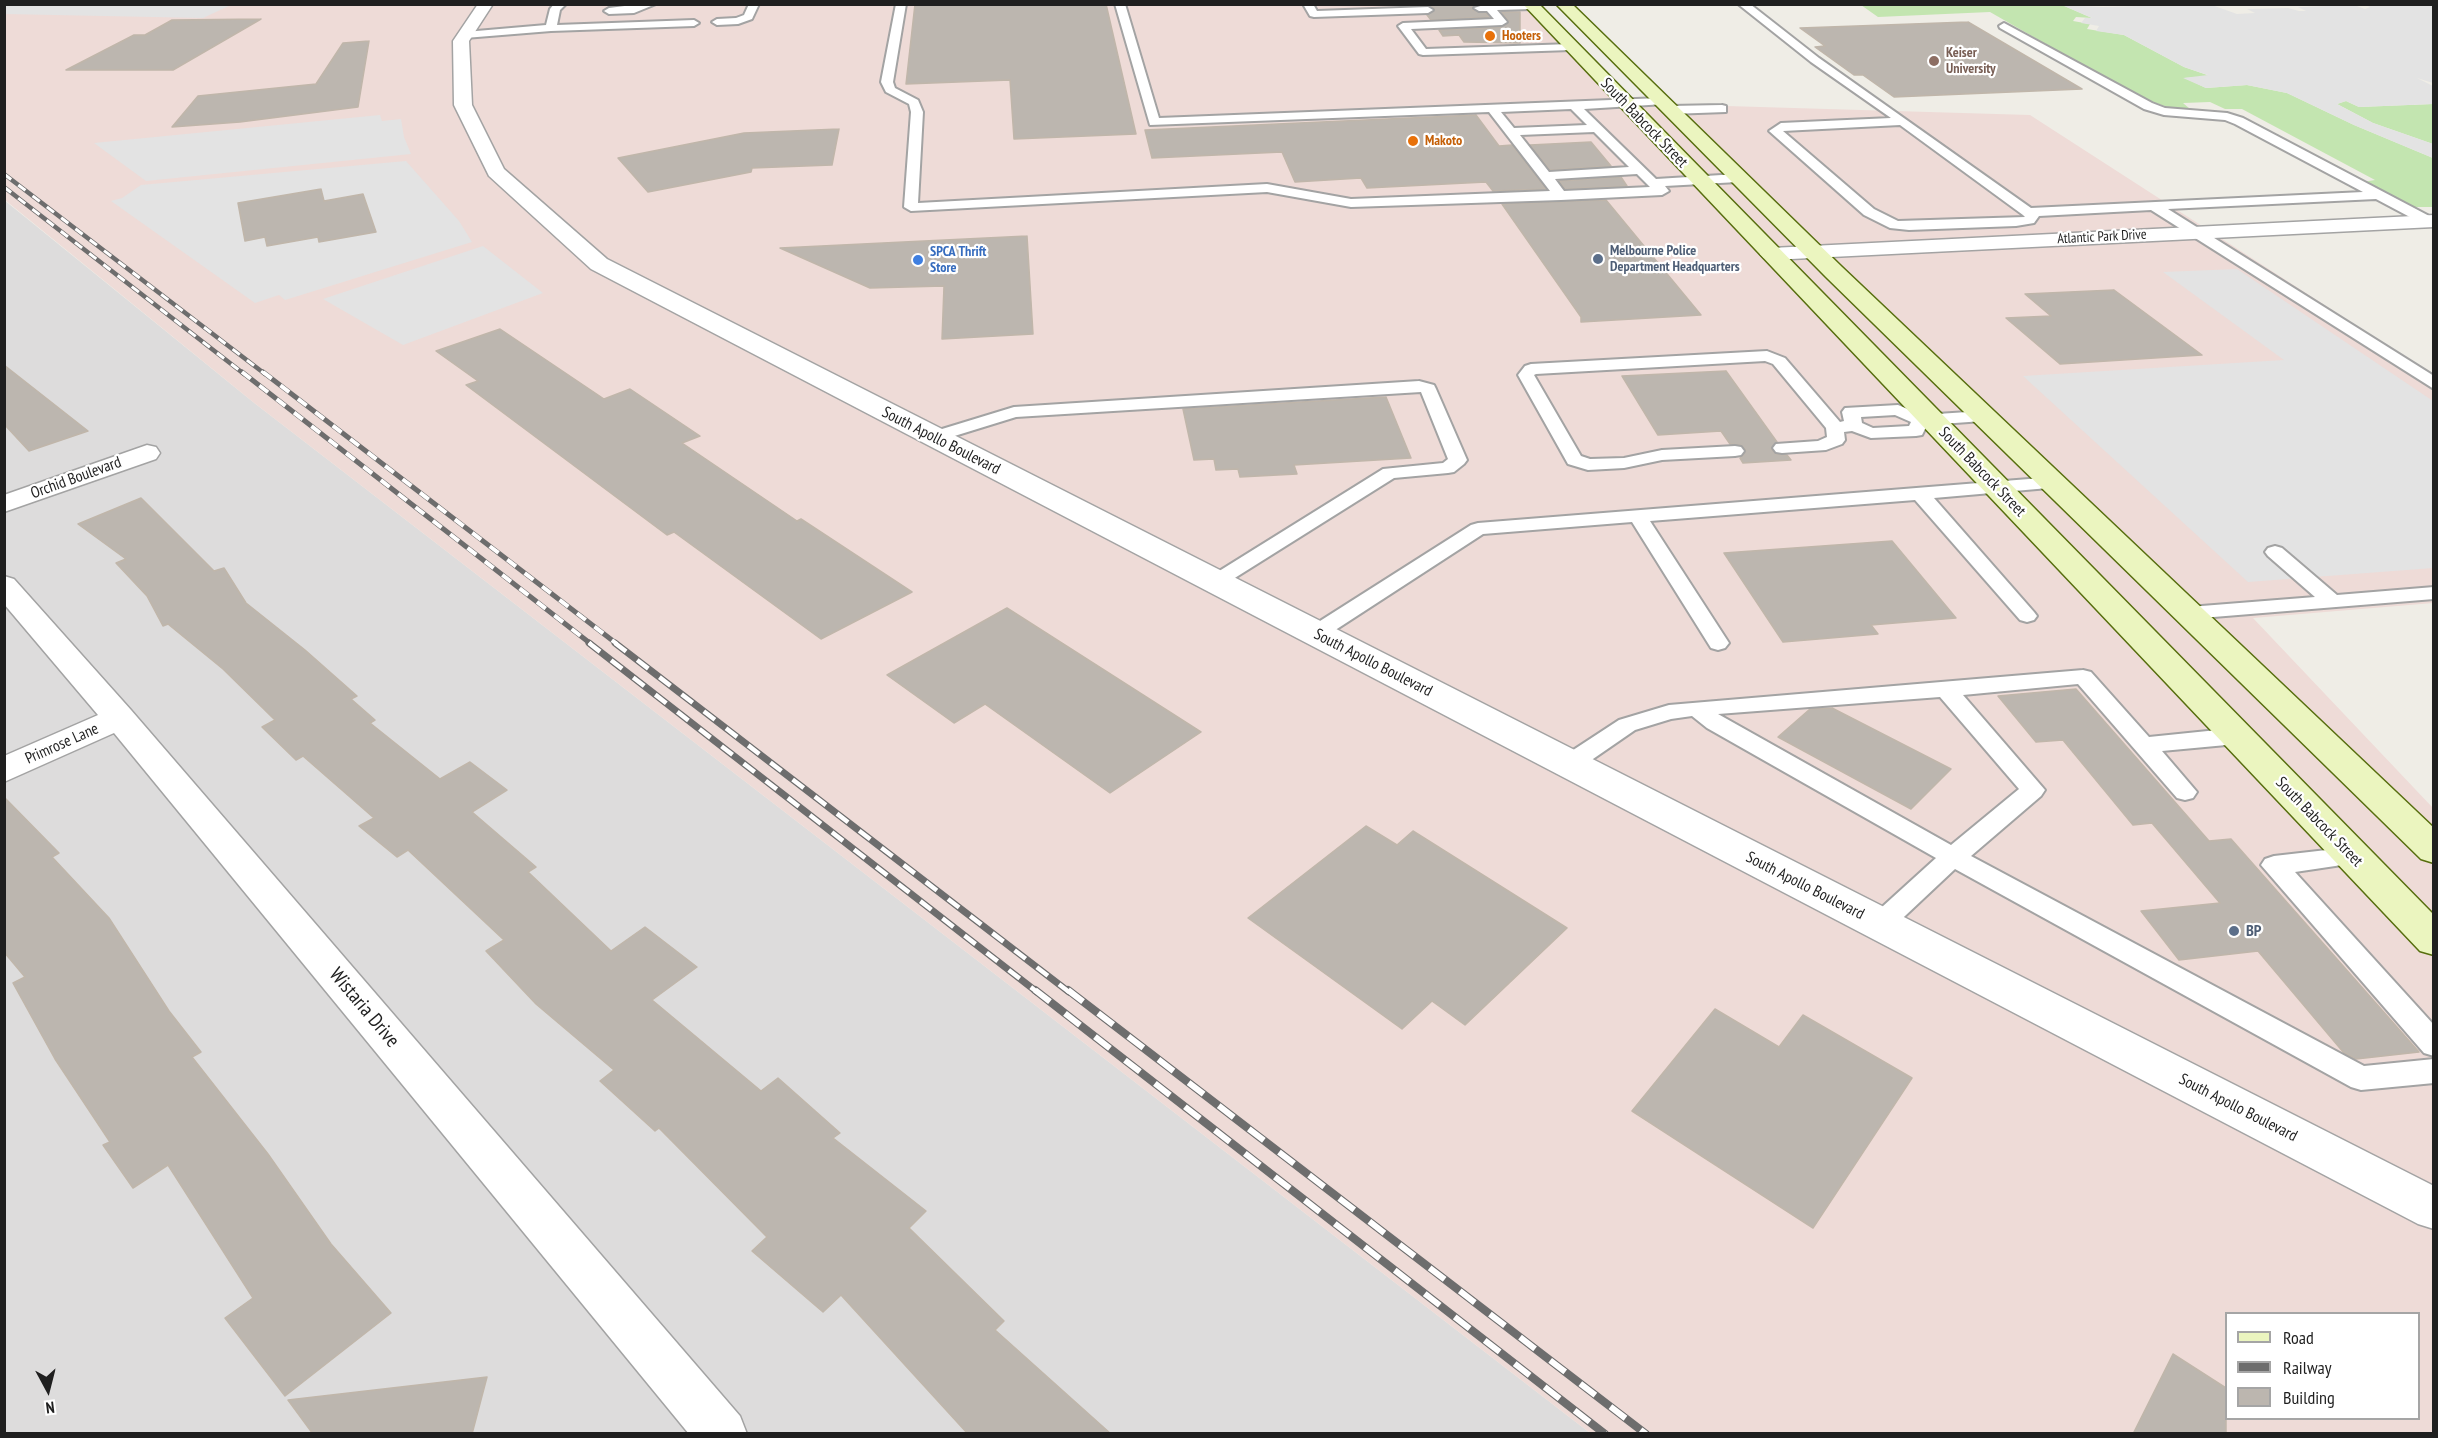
<!DOCTYPE html>
<html>
<head>
<meta charset="utf-8">
<style>
	body { margin:0 }
	#map { position:relative; width:2438px; height:1438px; overflow:hidden; background:#efede6; font-family:"PT Sans Narrow",sans-serif }
	canvas { display:block }
	.frame { position:absolute; inset:0; border:6px solid #1f1f1f; pointer-events:none }
	.legend { position:absolute; left:2225px; top:1312px; width:195px; height:108px; box-sizing:border-box; background:#fff; border:2px solid #a5a5a5; margin:0; padding:8px 10px; list-style:none; font-size:18px; color:#1f1f1f }
	.legend li { display:flex; align-items:center; gap:12px; height:30px }
	.legend b { width:30px; border:2px solid #a5a5a5 }
	.north { position:absolute; left:18px; top:1360px; width:60px; height:60px; -webkit-text-stroke:4px #fff; paint-order:stroke; rotate:173deg; font-size:16px; font-weight:700; line-height:24px; text-align:center; color:#1f1f1f }
	.north::after { content:''; display:block; margin:auto; width:21px; height:27px; background:#1f1f1f; clip-path:polygon(50% 0,100% 100%,50% 72%,0 100%) }
</style>
</head>
<body>
<div id="map">
<canvas width="2438" height="1438"></canvas>
<div class="frame"></div>
<ul class="legend">
<li><b style="height:8px;background:#ebf5bf"></b>Road</li>
<li><b style="height:8px;background:#6d6d6d"></b>Railway</li>
<li><b style="height:16px;background:#bcb6af"></b>Building</li>
</ul>
<div class="north">N</div>
</div>
<script>
const ctx = document.querySelector('canvas').getContext('2d');
ctx.lineJoin = 'round';
function paint(path, color) { ctx.fillStyle = color; ctx.fill(path, 'evenodd'); }
const poly = rows => new Path2D(rows.map(r => 'M' + r).join(''));
function stroke(path, color, width, dash) { ctx.strokeStyle = color; ctx.lineWidth = width; ctx.lineCap = dash ? 'butt' : 'round'; ctx.setLineDash(dash || []); ctx.stroke(path); }
function write(font, color, halo, rows, align = 'center') {
  ctx.font = font + ' "PT Sans Narrow",sans-serif'; ctx.lineWidth = 4.5; ctx.setLineDash([]); ctx.textBaseline = 'middle'; ctx.strokeStyle = halo; ctx.fillStyle = color; for (const [text, x, y, turn = 0] of rows) {
    ctx.save(); ctx.translate(x, y); ctx.rotate((+turn || 0) * Math.PI / 180); ctx.textAlign = isNaN(turn) ? turn : align; if (halo) ctx.strokeText(text, 0, 0); ctx.fillText(text, 0, 0); ctx.restore();
  }
}
const residential = poly([
	[4,200,253,402,1590,1433,5,1433]
]);
const commercial = poly([
	[4,5,1530,5,1625,103,2030,115,2433,375,2433,603,2253,618,2433,808,2433,1433,1590,1433,253,402,5,200],
	[2226,1314,2418,1314,2418,1418,2226,1418]
]);
const grass = poly([
	[1861,5,2062,5,2092,18,2076,17,2073,21,2090,24,2087,29,2124,35,2184,67,2210,76,2185,78,2206,88,2247,85,2287,93,2354,125,2433,158,2433,207,2413,207,2365,184,2363,182,2375,180,2242,109,2225,109,2210,102,2183,103,2190,109,2174,109,2140,98,1990,12,1878,17],
	[2346,101,2359,107,2433,104,2433,144,2373,123,2337,104]
]);
const parking = poly([
	[5,4,231,4,231,5,203,18,5,14],
	[2209,4,2237,14,2255,13,2247,9,2288,8,2299,11,2306,11,2298,7,2354,5,2365,9,2370,7,2366,5,2433,5,2433,83,2417,78,2433,86,2433,104,2359,107,2346,101,2337,104,2373,123,2433,144,2433,158,2354,125,2287,93,2247,85,2206,88,2183,78,2208,75,2184,67,2124,35,2096,31,2099,26,2081,23,2085,18,2092,18,2062,5,2103,7],
	[380,115,382,121,401,119,404,137,411,154,146,181,94,143],
	[406,161,459,221,472,242,285,300,279,295,255,303,111,201,122,198,141,185],
	[483,246,543,293,403,345,323,299],
	[2237,269,2433,401,2433,568,2248,582,2023,376,2284,360,2163,272]
]);
const building = poly([
	[915,4,1106,4,1136,134,1014,139,1010,80,906,84,915,4],
	[1419,4,1478,4,1472,7,1473,10,1486,13,1489,17,1431,20,1427,15,1435,9,1429,5,1419,4],
	[1502,12,1520,12,1520,43,1464,42,1459,35,1443,36,1439,30,1502,27,1509,22,1502,12],
	[261,19,173,70,66,70,134,35,145,35,172,20,261,19],
	[1968,22,2082,89,1894,97,1863,75,1854,75,1815,47,1825,46,1800,28,1968,22],
	[369,41,358,107,240,122,172,127,198,96,316,84,343,43,369,41],
	[1476,115,1499,146,1512,145,1546,189,1493,191,1486,182,1367,188,1361,178,1295,182,1282,152,1152,158,1145,130,1476,115],
	[839,129,832,165,752,168,751,172,648,192,618,158,744,133,839,129],
	[1591,142,1611,166,1550,170,1530,145,1591,142],
	[1621,177,1627,186,1565,189,1559,181,1621,177],
	[321,189,324,201,363,194,376,232,319,242,318,237,267,246,265,237,245,241,238,203,321,189],
	[1606,200,1701,315,1581,322,1581,317,1502,204,1606,200],
	[1027,236,1033,334,942,339,944,286,870,288,780,248,1027,236],
	[2114,290,2202,355,2060,364,2006,318,2051,316,2025,294,2114,290],
	[500,329,604,399,630,389,700,436,682,443,797,521,801,519,912,592,821,639,674,532,667,535,466,385,478,381,436,351,500,329],
	[4,365,88,431,29,451,4,424,4,365],
	[1726,371,1777,442,1771,449,1776,454,1787,455,1791,460,1743,463,1740,458,1743,456,1746,450,1741,445,1730,444,1721,431,1658,435,1622,376,1726,371],
	[1386,397,1411,458,1294,465,1297,474,1240,477,1238,469,1216,470,1214,459,1194,460,1183,409,1386,397],
	[141,498,214,571,224,568,246,603,305,650,357,696,351,699,375,720,370,723,440,779,470,762,507,790,472,812,536,867,528,872,611,951,645,927,697,967,652,1000,761,1091,778,1078,840,1133,833,1138,926,1211,909,1228,1004,1321,995,1330,1111,1434,968,1434,841,1295,823,1312,752,1251,767,1237,659,1128,655,1131,600,1081,614,1070,536,1004,486,951,504,940,408,850,397,857,359,826,374,818,303,756,296,760,262,727,275,720,223,669,168,624,163,626,147,596,116,563,126,559,78,524,141,498],
	[1892,541,1956,618,1871,625,1878,634,1783,642,1724,553,1892,541],
	[1007,608,1201,732,1110,793,985,704,954,723,887,675,1007,608],
	[2076,689,2209,841,2231,839,2419,1052,2356,1059,2344,1053,2258,951,2179,960,2141,911,2220,903,2152,823,2133,825,2063,740,2036,742,1998,696,2076,689],
	[1832,708,1951,769,1911,809,1778,737,1810,709,1832,708],
	[4,797,59,853,52,857,109,918,169,1011,201,1052,192,1057,268,1154,331,1244,391,1313,285,1396,225,1318,253,1298,168,1165,133,1188,103,1145,110,1142,55,1059,13,983,25,977,4,952,4,797],
	[1366,826,1397,845,1413,831,1567,928,1465,1025,1432,1001,1402,1029,1248,918,1366,826],
	[1715,1009,1779,1047,1803,1015,1912,1078,1813,1228,1632,1111,1715,1009],
	[2173,1354,2226,1388,2226,1434,2133,1434,2173,1354],
	[487,1377,472,1434,313,1434,288,1400,487,1377]
]);
const service = poly([
	[554,4,566,4,560,10,557,25,694,20,699,23,694,26,551,31,465,38,460,35,465,32,546,25,550,9,554,4],
	[640,4,656,4,634,13,609,14,604,11,609,8,640,4],
	[749,4,759,4,752,19,738,24,717,25,712,22,717,19,736,18,744,15,749,4],
	[896,4,906,4,893,82,895,88,918,100,923,112,918,203,1267,184,1351,199,1550,191,1489,112,1150,125,1115,4,1125,4,1159,118,1661,98,1667,102,1665,104,1584,109,1656,179,1738,174,1745,178,1738,182,1665,186,1669,191,1662,195,1561,200,1351,207,1267,192,911,211,904,207,911,112,909,104,886,92,881,82,896,4],
	[1571,109,1587,125,1514,128,1501,112,1571,109],
	[1594,132,1629,167,1549,172,1520,135,1594,132],
	[1637,174,1650,187,1564,191,1555,179,1637,174],
	[1303,4,1313,4,1317,11,1428,7,1433,10,1428,13,1314,17,1310,16,1303,4],
	[1487,4,1536,6,1531,9,1497,10,1507,22,1502,25,1411,29,1426,49,1571,44,1576,47,1571,50,1423,55,1419,54,1398,26,1403,23,1494,19,1487,11,1479,11,1474,8,1487,4],
	[1738,4,1750,4,1819,58,2031,208,2363,192,2235,124,2225,120,2164,115,2144,109,2000,28,1999,26,2004,23,2152,103,2165,108,2227,113,2243,118,2433,218,2433,224,2423,224,2376,199,2168,209,2434,376,2434,389,2151,210,2039,216,2034,223,2016,226,1909,230,1890,228,1864,215,1769,131,1781,123,1891,118,1811,62,1738,4],
	[1900,125,2023,215,2025,217,1898,221,1874,209,1783,131,1900,125],
	[1722,105,1726,106,1726,112,1670,114,1664,110,1670,106,1722,105],
	[1767,351,1785,358,1840,422,1844,421,1842,412,1845,408,1898,405,1922,415,1983,411,1989,412,1992,416,1989,420,1983,421,1927,425,1922,435,1916,436,1871,438,1852,431,1844,432,1845,440,1842,444,1826,450,1782,453,1776,452,1773,448,1776,444,1818,441,1827,437,1826,428,1773,364,1765,361,1536,374,1534,375,1581,456,1590,459,1624,458,1662,450,1735,446,1741,447,1744,451,1741,455,1735,456,1662,460,1624,468,1588,470,1568,464,1518,375,1525,366,1531,364,1767,351],
	[1895,415,1911,422,1909,426,1873,428,1862,423,1861,417,1895,415],
	[1419,381,1434,385,1436,389,1467,460,1464,464,1454,472,1448,473,1394,478,1222,586,1215,588,1208,586,1205,582,1208,578,1383,469,1443,463,1448,459,1421,392,1016,417,935,442,929,441,926,437,929,433,1014,407,1419,381],
	[2054,477,2060,479,2063,483,2060,487,1934,498,2034,612,2037,616,2034,620,2027,622,2020,620,1915,500,1650,521,1729,643,1725,648,1718,650,1711,648,1632,522,1483,534,1323,638,1316,639,1309,638,1306,633,1309,628,1471,525,1478,523,2054,477],
	[2275,546,2282,548,2337,595,2434,587,2434,599,2189,619,2182,617,2179,613,2182,609,2189,607,2315,597,2268,556,2265,552,2268,548,2275,546],
	[2083,670,2091,672,2149,737,2237,728,2245,731,2248,736,2245,741,2237,744,2162,751,2197,792,2193,798,2185,800,2177,798,2078,684,1963,695,2045,790,2041,796,1971,856,2364,1066,2434,1059,2434,1083,2361,1090,2351,1087,1955,869,1889,931,1880,934,1871,931,1867,924,1871,917,1936,858,1707,728,1692,716,1671,719,1635,730,1577,770,1569,772,1561,770,1557,764,1561,758,1619,720,1669,705,2083,670],
	[1940,697,2019,789,1951,845,1718,714,1940,697],
	[2353,847,2362,850,2365,856,2362,862,2295,872,2434,1025,2434,1056,2424,1053,2261,865,2265,859,2274,856,2353,847]
]);
const minor = poly([
	[2434,215,2434,227,1771,260,1764,258,1760,254,1764,250,1771,248,2434,215],
	[147,445,156,447,160,453,156,459,4,512,4,495,147,445],
	[4,576,14,579,131,710,740,1416,747,1434,689,1434,114,733,4,782,4,756,98,715,4,604,4,576]
]);
const tertiary = poly([
	[478,4,493,4,469,41,472,105,504,169,607,259,2434,1186,2434,1229,2418,1224,591,269,489,176,454,105,453,41,478,4]
]);
const secondary = poly([
	[1523,4,1539,4,2434,915,2434,955,2420,951,1523,4],
	[1556,4,1572,4,1842,267,2434,828,2434,863,2421,859,1826,277,1556,4]
]);
const railFar3 = poly([
	[4,174,265,374],
	[4,187,244,374]
]);
const railFar2 = poly([
	[242,372,591,644],
	[263,372,617,644]
]);
const railFar1 = poly([
	[589,643,1037,992],
	[615,643,1069,992]
]);
const rail = poly([
	[1035,990,1605,1434],
	[1068,990,1646,1434]
]);
const markers = [
	[1490,36,6,"#e8710a"],
	[1934,61,6,"#8d6e63"],
	[1413,141,6,"#e8710a"],
	[1598,259,6,"#5c6f8a"],
	[918,260,6,"#3f7fe0"],
	[2234,931,6,"#5c6f8a"]
];
const farFoodnames = [
	["Hooters",1502,36],
	["Makoto",1425,141]
];
const farEducationnames = [
	["Keiser",1946,53],
	["University",1946,69]
];
const farStreetnames = [
	["Atlantic Park Drive",2102,237,-3]
];
const farServicenames = [
	["Melbourne Police",1610,251],
	["Department Headquarters",1610,267]
];
const farShopnames = [
	["SPCA Thrift",930,252],
	["Store",930,268]
];
const streetNames = [
	["South Babcock Street",1644,123,46],
	["South Apollo Boulevard",941,441,27],
	["South Babcock Street",1982,472,46],
	["Orchid Boulevard",76,478,-20],
	["South Apollo Boulevard",1373,663,27],
	["Primrose Lane",62,744,-24],
	["South Babcock Street",2319,822,46],
	["South Apollo Boulevard",1805,886,27],
	["South Apollo Boulevard",2238,1108,27]
];
const serviceNames = [
	["BP",2246,931]
];
const nearStreetnames = [
	["Wistaria Drive",364,1008,50]
];
paint(residential, '#dddcdc');
paint(commercial, '#eedbd7');
paint(grass, '#c3e5b0');
paint(parking, '#e3e3e3');
paint(building, '#bcb6af');
stroke(building, '#c0b6aa', 1.5);
stroke(service, '#a3a3a3', 4);
stroke(minor, '#a3a3a3', 3);
stroke(tertiary, '#a3a3a3', 3);
stroke(secondary, '#576e0e', 3);
paint(service, '#fff');
paint(minor, '#fff');
paint(tertiary, '#fff');
paint(secondary, '#ebf5bf');
stroke(railFar3, '#6d6d6d', 4.5);
stroke(railFar2, '#6d6d6d', 5);
stroke(railFar1, '#6d6d6d', 7);
stroke(rail, '#6d6d6d', 8);
stroke(railFar3, '#fff', 3, [9]);
stroke(railFar2, '#fff', 4, [11]);
stroke(railFar1, '#fff', 4.5, [14]);
stroke(rail, '#fff', 6, [19]);
for (const [x, y, r, color] of markers) { const dot = new Path2D(); dot.arc(x, y, r, 0, 2 * Math.PI); ctx.fillStyle = color; ctx.fill(dot); stroke(dot, '#fff', 2); }
write('bold 14px', '#c56008', '#fff', farFoodnames, 'left');
write('bold 14px', '#785e54', '#fff', farEducationnames, 'left');
write('14px', '#1f1f1f', '#fff', farStreetnames);
write('bold 14px', '#4e5e75', '#fff', farServicenames, 'left');
write('bold 14px', '#366cbe', '#fff', farShopnames, 'left');
write('16px', '#1f1f1f', '#fff', streetNames);
write('bold 16px', '#4e5e75', '#fff', serviceNames, 'left');
write('20px', '#1f1f1f', '#fff', nearStreetnames);
</script>
</body>
</html>
